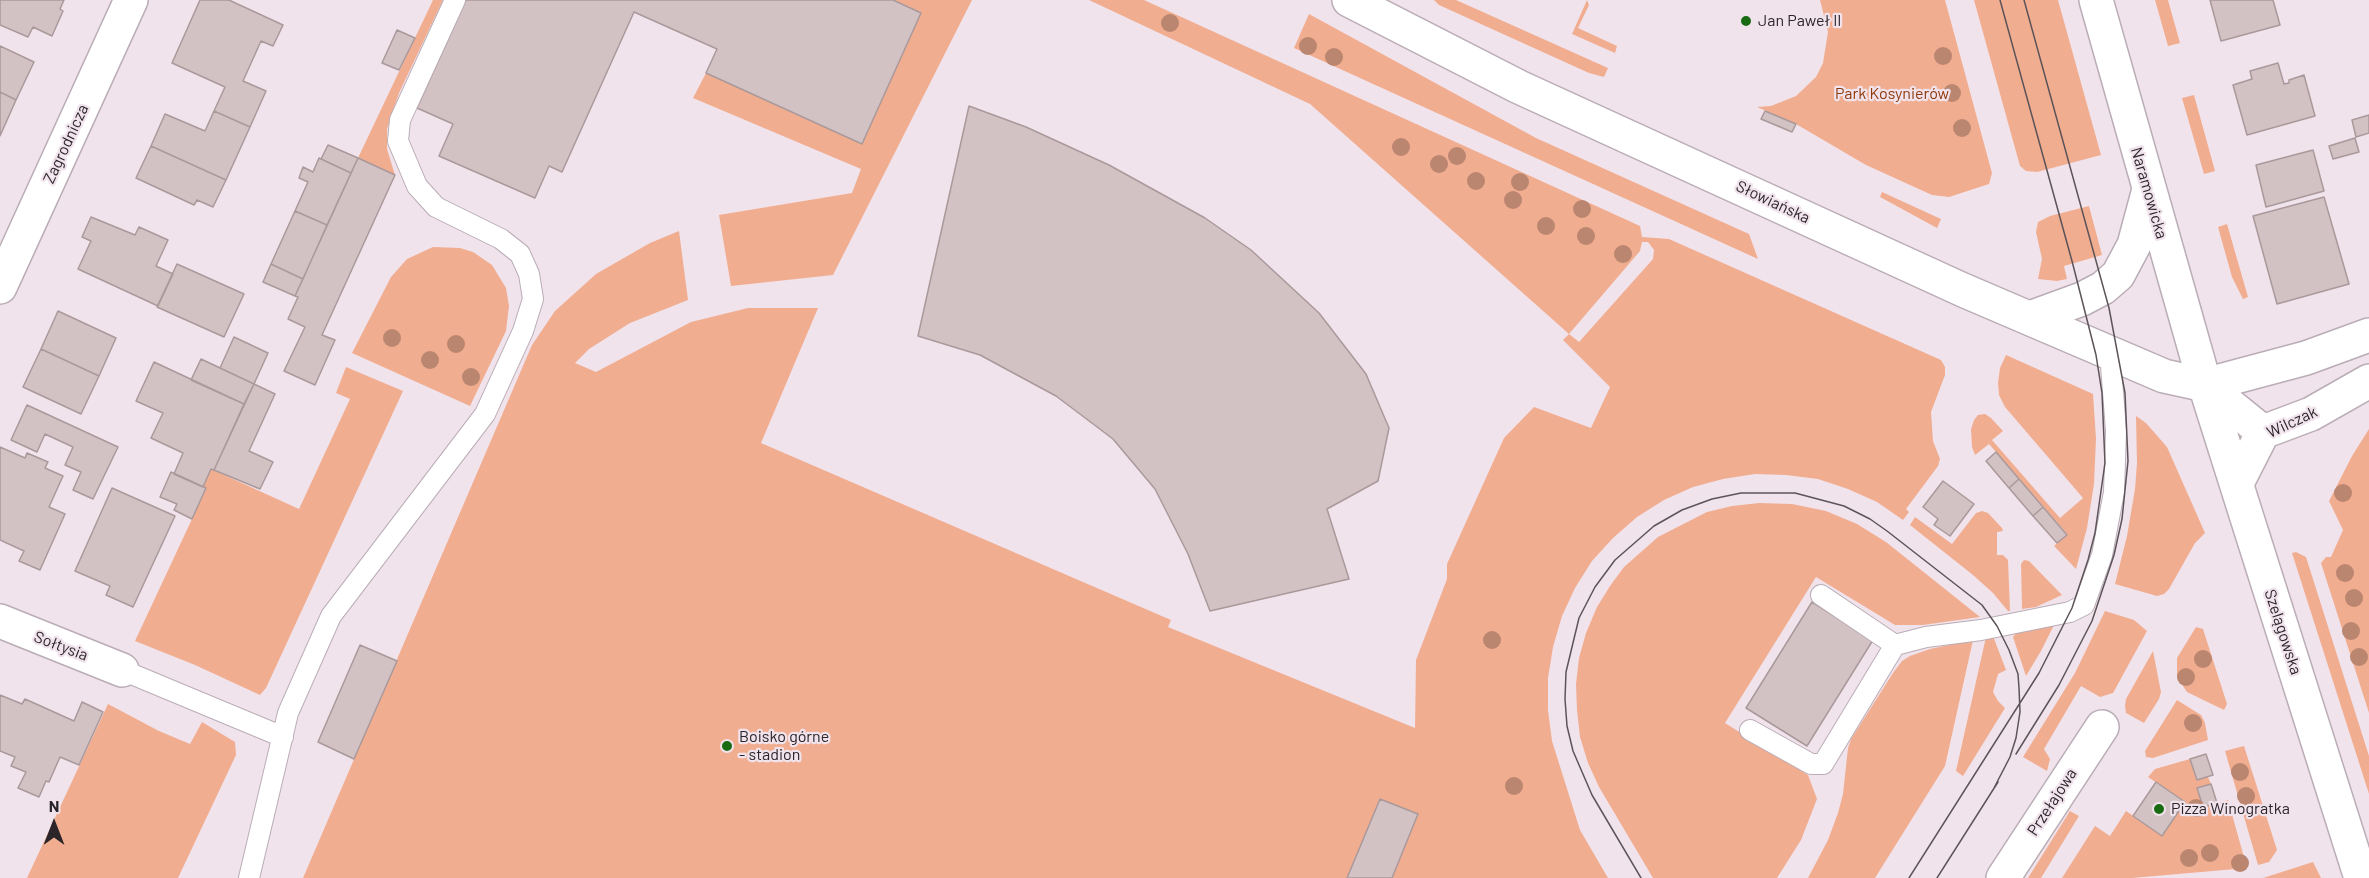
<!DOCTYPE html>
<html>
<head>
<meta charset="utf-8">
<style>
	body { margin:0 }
	#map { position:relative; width:2369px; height:878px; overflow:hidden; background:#f1e3ec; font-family:Barlow,sans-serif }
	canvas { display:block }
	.north { position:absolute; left:24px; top:794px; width:60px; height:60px; -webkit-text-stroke:4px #f1e3ec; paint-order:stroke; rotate:0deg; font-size:16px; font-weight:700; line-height:24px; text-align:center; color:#2b2529 }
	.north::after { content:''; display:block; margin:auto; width:21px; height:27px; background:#2b2529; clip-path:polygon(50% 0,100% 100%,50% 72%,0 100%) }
</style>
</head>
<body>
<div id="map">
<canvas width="2369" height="878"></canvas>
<div class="north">N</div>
</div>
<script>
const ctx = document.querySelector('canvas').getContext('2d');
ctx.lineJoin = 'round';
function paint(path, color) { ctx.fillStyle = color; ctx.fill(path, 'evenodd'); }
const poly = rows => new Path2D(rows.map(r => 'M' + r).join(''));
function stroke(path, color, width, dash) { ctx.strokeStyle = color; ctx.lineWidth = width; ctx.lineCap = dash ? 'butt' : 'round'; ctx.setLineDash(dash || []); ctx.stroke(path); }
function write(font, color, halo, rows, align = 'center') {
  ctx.font = font + ' Barlow,sans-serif'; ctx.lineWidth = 4.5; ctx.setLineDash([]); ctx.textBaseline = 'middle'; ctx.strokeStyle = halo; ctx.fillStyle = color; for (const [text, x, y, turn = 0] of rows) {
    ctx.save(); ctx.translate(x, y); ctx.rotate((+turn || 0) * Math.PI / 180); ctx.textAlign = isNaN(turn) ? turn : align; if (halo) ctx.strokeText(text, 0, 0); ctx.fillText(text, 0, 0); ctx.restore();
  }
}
const green = poly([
	[433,0,443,0,399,93,387,129,387,149,395,175,358,158],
	[893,0,972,0,833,275,731,286,719,215,852,193,861,169,693,98,706,73,862,143,921,13],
	[1089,0,1144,0,1640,226,1642,237,1669,239,1941,360,1945,367,1945,375,1931,412,1933,441,1940,459,1938,466,1906,509,1909,512,1903,520,1877,502,1848,489,1818,479,1786,475,1755,474,1723,479,1693,487,1664,500,1637,517,1613,538,1592,561,1575,588,1562,616,1553,647,1548,678,1548,710,1552,741,1580,830,1608,878,303,878,532,345,555,311,596,274,650,243,679,231,688,300,630,323,589,349,575,363,596,372,691,322,748,308,818,308,761,443,1171,620,1168,627,1415,728,1416,660,1447,579,1447,564,1504,438,1534,407,1591,428,1610,387,1563,340,1569,334,1310,104],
	[1642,242,1648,242,1654,250,1653,259,1579,342,1569,334,1640,251],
	[1434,0,1456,0,1608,68,1604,77,1589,73,1439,5],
	[1587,0,1589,5,1578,28,1617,46,1615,53,1572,34],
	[1820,0,1945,0,1992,173,1989,184,1949,197,1932,195,1866,165,1796,124,1757,107,1771,106,1796,96,1816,77,1823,63,1828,32],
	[1974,0,2058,0,2101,155,2037,172,2026,171,2020,166],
	[2155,0,2168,0,2180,43,2168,46],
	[1309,14,1536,138,1749,234,1758,259,1294,48],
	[2194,95,2215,171,2204,174,2182,98],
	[1882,192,1941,219,1937,228,1880,197],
	[2089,206,2102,255,2064,266,2067,279,2057,281,2038,279,2042,259,2036,232,2038,222,2050,216],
	[2227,224,2248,297,2243,299,2232,277,2218,227],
	[433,247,460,248,473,252,492,265,506,288,509,306,506,331,470,406,352,353,391,277,407,259],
	[2006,355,2093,394,2096,439,2094,484,2087,528,2076,569,2054,546,2067,534,1989,444,1975,455,1972,447,1971,429,1974,420,1978,415,1985,414,1991,418,2003,431,1992,440,2060,518,2083,498,2005,407,1999,395,1998,383,2000,368],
	[346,367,403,391,266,688,260,695,195,665,135,641,206,489,203,487,211,469,299,509,350,399,336,393],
	[2136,416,2146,423,2167,447,2205,533,2195,543,2169,589,2164,594,2157,596,2115,584,2127,536,2135,489,2137,463],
	[2369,429,2369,713,2321,563,2326,557,2331,557,2343,530,2329,501,2352,456],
	[1759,503,1792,504,1826,511,1857,524,1886,542,1980,617,1923,625,1895,625,1816,577,1725,723,1808,775,1817,799,1801,840,1777,878,1653,878,1599,787,1588,763,1580,737,1577,710,1576,684,1579,658,1586,633,1597,607,1610,586,1624,567,1658,537,1707,512,1732,506],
	[1982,511,1988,513,2002,528,2003,531,1997,532,1997,555,2003,555,2008,560,2010,611,2008,611,1993,593,1973,575,1910,525,1915,517,1952,544,1976,513],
	[2296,552,2306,557,2369,756,2369,794,2292,553],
	[2024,560,2029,561,2062,595,2036,607,2022,609,2021,564],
	[2105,611,2134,620,2147,631,2113,693,2100,697,2081,686,2044,749,2050,759,2047,771,2023,757,2075,673],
	[2054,625,2041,651,2026,676,2013,637,2017,632],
	[2196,627,2203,629,2227,704,2224,710,2187,692,2177,677,2177,658],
	[1993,636,2006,670,1998,674,1993,692,1998,701,2005,708,1963,776,1956,771,1986,637],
	[1973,640,1945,766,1875,878,1808,878,1828,840,1838,813,1843,794,1848,748,1851,739,1893,673,1902,661,1910,656,1930,649],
	[2153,651,2161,692,2159,699,2144,723,2126,713,2125,706,2126,699],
	[2177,700,2201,715,2205,723,2208,740,2153,758,2146,757,2145,751],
	[108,704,159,731,190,744,202,722,235,742,236,755,178,878,27,878],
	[2244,746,2277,850,2269,862,2258,865,2225,751],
	[2190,759,2197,779,2208,777,2211,784,2197,788,2203,807,2228,800,2247,868,2132,878,2062,878,2095,826,2110,836,2126,811,2162,835,2185,802,2148,777,2155,769],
	[2070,811,2079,816,2041,878,2028,878],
	[2313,862,2321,878,2263,878]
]);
const building = poly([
	[0,0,64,0,60,9,63,11,52,36,33,27,28,37,0,25,0,0],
	[200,0,229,0,283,25,273,46,261,41,243,81,266,91,250,127,214,111,225,87,172,63,200,0],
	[466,0,893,0,921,13,862,144,706,73,717,49,634,12,562,172,549,166,535,198,439,156,453,124,417,108,466,0],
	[2210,0,2273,0,2280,25,2221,41,2210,0],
	[397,30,415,38,399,70,382,63,397,30],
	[0,46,34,62,16,100,0,92,0,46],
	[2278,63,2284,84,2289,83,2289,80,2304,75,2315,116,2247,135,2233,85,2252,79,2250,71,2278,63],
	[0,92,16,100,0,136,0,92],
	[969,106,1026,127,1109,165,1205,218,1251,250,1319,313,1366,374,1389,428,1378,481,1327,509,1349,579,1210,611,1188,554,1155,489,1113,439,1056,396,980,355,918,336,969,106],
	[214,111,250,127,226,180,151,146,165,114,205,131,214,111],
	[1765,111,1796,124,1792,132,1761,119,1765,111],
	[2369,115,2369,133,2356,137,2352,120,2369,115],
	[2355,138,2359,152,2333,159,2329,146,2355,138],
	[328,145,358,158,351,173,321,159,328,145],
	[151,146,226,180,213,207,197,200,194,205,136,178,151,146],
	[2313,150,2324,191,2266,207,2256,165,2313,150],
	[319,158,351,173,327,225,295,211,308,182,299,178,303,167,313,172,319,158],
	[358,158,395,175,322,335,335,340,315,385,284,371,305,327,288,319,298,297,295,296,358,158],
	[2324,197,2349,284,2277,304,2253,216,2324,197],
	[295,211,327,225,303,279,271,264,295,211],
	[91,217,135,235,139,227,168,240,156,266,173,274,158,306,78,269,91,241,82,237,91,217],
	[177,264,244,294,224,337,157,307,177,264],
	[271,264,303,279,295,296,263,282,271,264],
	[58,311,116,338,99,376,41,349,58,311],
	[234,337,268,353,254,384,220,368,234,337],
	[41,349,99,376,81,414,23,387,41,349],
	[201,359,254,384,244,404,191,380,201,359],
	[154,362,244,404,214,470,211,469,203,487,174,474,183,453,151,438,163,413,136,401,154,362],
	[254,384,275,394,249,451,273,462,260,489,214,470,254,384],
	[27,405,118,447,93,499,73,490,81,472,65,465,73,447,45,434,37,452,11,440,27,405],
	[0,447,25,458,27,453,48,462,45,468,63,476,49,507,65,514,40,570,19,561,24,551,0,540,0,447],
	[1996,452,2019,479,2009,488,1986,461,1996,452],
	[171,472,206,488,192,519,174,510,177,504,160,497,171,472],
	[2019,479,2043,507,2033,516,2009,488,2019,479],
	[1943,481,1974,504,1950,536,1934,525,1938,519,1923,507,1943,481],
	[112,488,175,516,133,607,106,595,110,586,75,571,112,488],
	[2043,507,2067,535,2057,543,2033,516,2043,507],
	[1812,602,1873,640,1807,746,1746,708,1812,602],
	[360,645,397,661,354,759,318,742,360,645],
	[0,695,22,704,25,699,74,721,82,702,103,712,79,765,60,757,49,782,46,781,39,797,18,788,26,772,11,766,15,757,0,751,0,695],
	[2206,754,2213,775,2197,780,2190,759,2206,754],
	[2156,782,2185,802,2162,836,2133,816,2156,782],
	[2211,784,2217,803,2203,807,2197,788,2211,784],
	[1380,799,1418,814,1392,878,1347,878,1380,799]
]);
const service = poly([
	[1821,595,1895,645],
	[122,670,283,737],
	[1750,730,1811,764,1823,764,1895,645,1926,637,1981,630,2070,612,2084,605,2102,555,2114,492,2116,431,2110,353],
	[249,878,288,713,331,616,485,414,523,331,533,299,529,274,520,254,501,239,436,207,417,186,398,141,400,120,455,0]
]);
const minor = poly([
	[0,287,131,0],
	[2205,385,2306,358,2369,335],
	[2205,385,2263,432],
	[2237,483,2263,432,2311,414,2369,381],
	[0,621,122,670],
	[2003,878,2102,727]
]);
const tertiary = poly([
	[1349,0,1519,87,1963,290,2164,376,2205,385],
	[2096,0,2205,385,2361,878],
	[2030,318,2082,299,2103,288,2118,275,2134,245,2148,193]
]);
const tram = poly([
	[2016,754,2059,685,2092,621,2114,555,2122,519,2128,461,2125,393,2109,308,2024,0],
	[1641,878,1592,795,1573,751,1567,726,1565,699,1566,672,1579,618,1595,587,1615,560,1654,526,1682,510,1712,499,1741,493,1795,493,1844,506,1870,519,1887,531,1982,605,1997,626,2009,650,2018,674,2019,688,2020,712,2016,738,2010,757,1994,788],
	[1909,878,2039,673,2072,608,2088,560,2095,533,2105,463,2102,393,2096,355,2072,261,2000,0],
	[1937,878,1998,782]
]);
const trees = [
	[1170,23],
	[1308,46],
	[1943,56],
	[1334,57],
	[1952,93],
	[1962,128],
	[1401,147],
	[1457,156],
	[1439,164],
	[1476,181],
	[1520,182],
	[1513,200],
	[1582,209],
	[1546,226],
	[1586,236],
	[1623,254],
	[392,338],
	[456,344],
	[430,360],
	[471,377],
	[2343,493],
	[2345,573],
	[2354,598],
	[2351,631],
	[1492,640],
	[2359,657],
	[2203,659],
	[2186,677],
	[2193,723],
	[2240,772],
	[1514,786],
	[2246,796],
	[2196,808],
	[2210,853],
	[2189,858],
	[2240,863]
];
const markers = [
	[1746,21,6,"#186b12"],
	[727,746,6,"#186b12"],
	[2159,809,6,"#186b12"]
];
const poiNames = [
	["Jan Paweł II",1758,21],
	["Boisko górne",739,737],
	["- stadion",739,755],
	["Pizza Winogratka",2171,809]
];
const parkNames = [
	["Park Kosynierów",1892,94]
];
const streetNames = [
	["Zagrodnicza",66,144,-65],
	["Naramowicka",2149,193,74],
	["Słowiańska",1773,202,25],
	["Wilczak",2292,422,-25],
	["Szelągowska",2283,632,72],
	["Sołtysia",61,646,21],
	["Przełajowa",2052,802,-57]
];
paint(green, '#f1ad90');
paint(building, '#d3c2c4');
stroke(building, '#aa999b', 1.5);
stroke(service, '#baadb6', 22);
stroke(minor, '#baadb6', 36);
stroke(tertiary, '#baadb6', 36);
stroke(service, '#fff', 20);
stroke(minor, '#fff', 33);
stroke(tertiary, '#fff', 33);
stroke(tram, '#5c5459', 1.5);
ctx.fillStyle = '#bb8670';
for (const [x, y] of trees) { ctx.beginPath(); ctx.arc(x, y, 9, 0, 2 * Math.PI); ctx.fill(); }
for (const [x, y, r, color] of markers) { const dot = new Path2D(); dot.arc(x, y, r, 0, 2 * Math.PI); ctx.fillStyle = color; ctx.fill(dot); stroke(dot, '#f1e3ec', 2); }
write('16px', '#2b2529', '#f1e3ec', poiNames, 'left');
write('16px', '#8e390a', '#f1e3ec', parkNames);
write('16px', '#2b2529', '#f1e3ec', streetNames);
</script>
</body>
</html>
